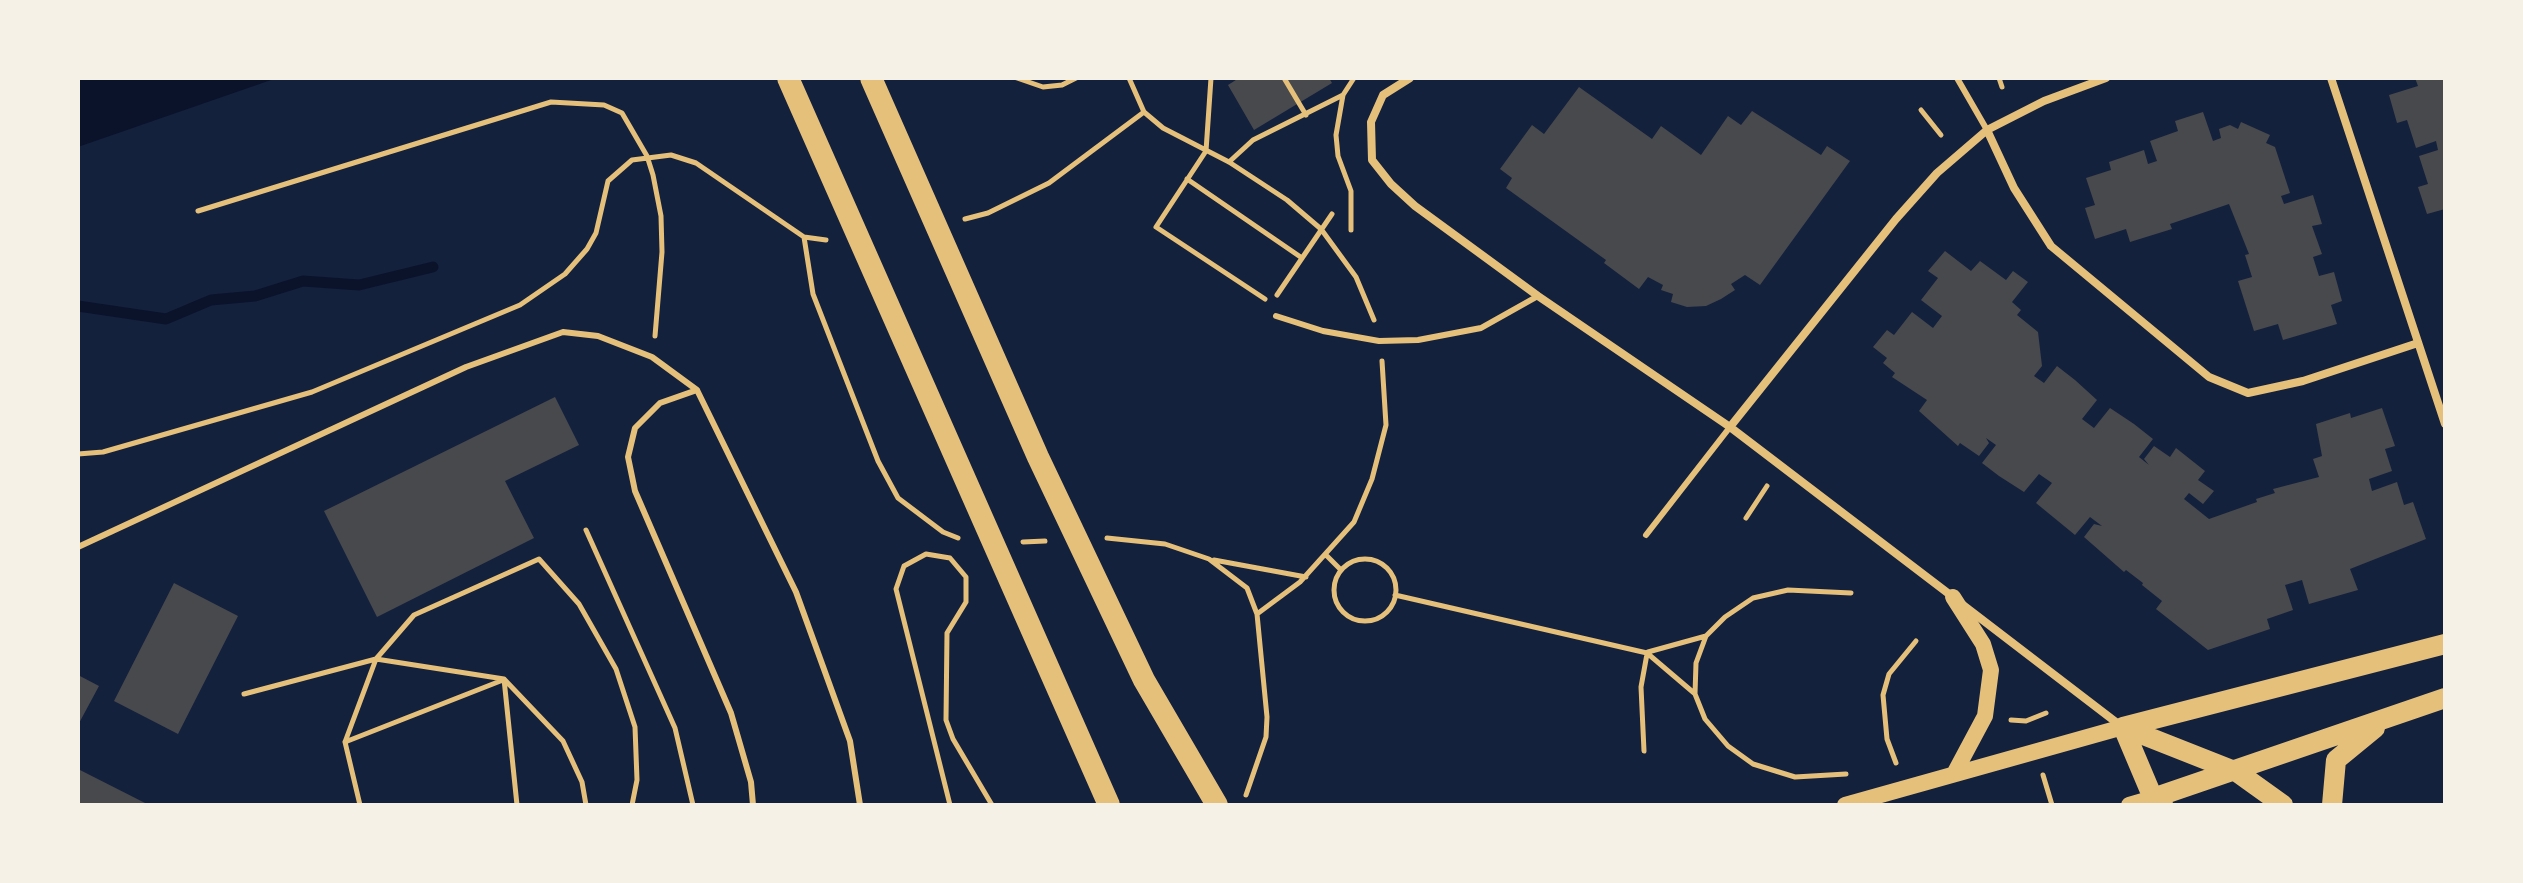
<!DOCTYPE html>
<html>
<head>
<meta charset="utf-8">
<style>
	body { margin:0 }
	#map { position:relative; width:2523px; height:883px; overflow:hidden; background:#14213d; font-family:Georgia,serif }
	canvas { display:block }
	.frame { position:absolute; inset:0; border:80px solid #f6f1e7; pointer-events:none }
</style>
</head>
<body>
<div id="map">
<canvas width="2523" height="883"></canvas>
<div class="frame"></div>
</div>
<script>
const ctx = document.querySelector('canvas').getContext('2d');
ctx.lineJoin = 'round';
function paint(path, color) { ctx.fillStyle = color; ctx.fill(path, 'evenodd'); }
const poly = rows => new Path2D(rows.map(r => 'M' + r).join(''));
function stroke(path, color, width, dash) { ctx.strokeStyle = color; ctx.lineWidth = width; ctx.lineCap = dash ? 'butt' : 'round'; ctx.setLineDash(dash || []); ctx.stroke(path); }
const water = poly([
	[78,78,277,78,78,147]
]);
const stream = poly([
	[78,306,166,319,211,300,255,296,303,281,359,285,433,267]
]);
const building = poly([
	[1239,78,1329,78,1332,83,1254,130,1228,85],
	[2415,78,2445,78,2445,209,2427,214,2418,187,2428,184,2419,156,2438,150,2436,141,2416,148,2407,120,2397,123,2389,95,2418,86],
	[1579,87,1652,139,1661,126,1701,155,1728,116,1741,125,1752,111,1821,155,1827,146,1850,161,1760,285,1745,275,1731,284,1735,290,1721,299,1706,306,1687,307,1671,302,1673,294,1661,290,1663,285,1648,277,1639,289,1604,263,1606,260,1506,188,1512,178,1500,169,1532,125,1544,134],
	[2203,112,2213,141,2221,138,2219,129,2230,125,2238,129,2241,122,2270,135,2266,143,2275,147,2290,193,2281,196,2284,204,2313,195,2322,224,2312,226,2322,254,2313,257,2319,276,2334,272,2342,301,2331,305,2337,324,2283,340,2278,324,2254,331,2238,281,2252,277,2245,255,2249,254,2229,204,2170,224,2172,229,2130,242,2126,229,2095,239,2085,208,2095,205,2086,178,2111,170,2109,162,2144,150,2148,164,2157,161,2150,141,2178,131,2175,121],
	[1945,251,1971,271,1980,261,2006,280,2013,271,2028,282,2012,302,2021,310,2017,315,2038,332,2042,366,2034,376,2044,383,2057,366,2075,380,2097,400,2082,419,2094,428,2110,408,2134,424,2153,439,2139,457,2149,465,2144,459,2154,446,2170,457,2176,448,2205,471,2198,480,2214,491,2203,504,2189,493,2184,499,2209,519,2257,502,2256,499,2275,493,2273,489,2319,477,2313,459,2322,456,2316,424,2350,413,2351,418,2382,408,2395,446,2385,449,2392,471,2369,479,2372,491,2397,482,2404,505,2413,502,2426,539,2350,569,2358,590,2309,604,2302,580,2285,585,2293,610,2267,619,2270,629,2208,650,2156,609,2162,601,2142,585,2143,583,2126,570,2124,572,2084,537,2094,524,2102,526,2090,517,2075,535,2036,503,2052,483,2039,474,2024,492,1999,476,1982,463,1996,445,1986,438,1989,443,1979,456,1960,443,1958,446,1919,411,1927,400,1892,377,1895,373,1883,363,1887,358,1873,347,1887,330,1894,335,1912,312,1933,328,1942,316,1921,300,1938,278,1928,271],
	[555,397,579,445,505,481,534,538,377,617,324,511],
	[174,583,238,616,178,734,114,701],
	[78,675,99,686,78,725],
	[78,769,149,805,78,805]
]);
const path = poly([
	[1017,78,1043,87,1062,85,1076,78],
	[1129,78,1144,112],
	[1211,78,1206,151,1156,227,1265,299],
	[1284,78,1306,115],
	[1999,78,2002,87],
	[1921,110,1941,135],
	[1229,162,1253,140,1343,95],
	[1187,179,1302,258],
	[198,211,551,102,604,105,622,113,647,156,653,175,661,216,662,252,655,336],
	[965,219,988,213,1049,183,1144,112,1163,128,1229,162,1287,200,1321,229,1356,277,1374,320],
	[1351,230,1351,191,1338,156,1336,135,1343,95,1354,78],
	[804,237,813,294,878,461,898,498,943,532,958,538],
	[1277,295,1332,214],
	[78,454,103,452,312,392,520,305,565,274,587,249,596,233,608,181,632,160,671,155,696,163,804,237,826,240],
	[1746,518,1767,486],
	[586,530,675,728,693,805],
	[1107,538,1165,544,1209,559,1247,588,1257,614],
	[1023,542,1045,541],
	[1327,556,1341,570],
	'1334 590a31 31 0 1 1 62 0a31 31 0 1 1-62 0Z',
	[1214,560,1306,577],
	[1395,595,1647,653,1694,693],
	[1648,652,1706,636],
	[504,679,517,805],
	[244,694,376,659,414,615,539,559,579,604,616,669,635,727,637,780,632,805],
	[2011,720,2026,721,2046,713],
	[345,742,503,680],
	[1644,751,1641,687,1647,654],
	[1896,763,1887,739,1883,695,1889,674,1916,641],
	[1846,774,1795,777,1753,764,1728,746,1705,719,1695,694,1696,663,1706,636,1725,617,1753,598,1788,590,1851,593],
	[2043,775,2052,805],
	[1246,795,1266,737,1267,717,1257,614,1300,582,1354,522,1372,479,1386,425,1382,361],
	[360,805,345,742,376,659,504,679,563,741,582,782,586,805],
	[950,805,896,589,904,566,926,554,950,558,966,577,966,602,947,633,946,720,953,739,992,805]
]);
const service = poly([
	[1957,78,1987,130],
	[1276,316,1323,331,1379,341,1418,340,1481,328,1538,296],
	[1646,535,1730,427],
	[78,547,466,367,563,332,598,336,652,357,697,390],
	[753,805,751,782,731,713,635,491,628,457,635,428,660,403,697,390,796,592,850,741,860,805]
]);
const minor = poly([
	[1410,78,1383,95,1371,122,1372,160,1391,184,1415,206,1538,296,1730,427,1953,597],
	[2331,78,2445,424],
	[1987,130,2014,188,2051,246,2209,377,2248,393,2303,381,2418,343],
	[1730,427,1896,219,1937,173,1987,130,2044,101,2106,78],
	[1963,605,2121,726]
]);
const secondary = poly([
	[1953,597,1983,644,1991,670,1985,716,1954,774],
	[1845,805,2123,727],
	[2129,805,2153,798]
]);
const primary = poly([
	[2123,727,2445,644],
	[2123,727,2237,772,2283,805],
	[2123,727,2153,798,2163,804],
	[2153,798,2445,698],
	[2332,805,2336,760,2375,728]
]);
const trunk = poly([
	[788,78,1109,805],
	[871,78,1038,457,1144,680,1217,805]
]);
paint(water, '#0b132b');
stroke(stream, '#0b132b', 11);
paint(building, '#48494c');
stroke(path, '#e5c07b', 5);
stroke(service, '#e5c07b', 6);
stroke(minor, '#e5c07b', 8);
stroke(secondary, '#e5c07b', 16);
stroke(primary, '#e5c07b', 20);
stroke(trunk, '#e5c07b', 22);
</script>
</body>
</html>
